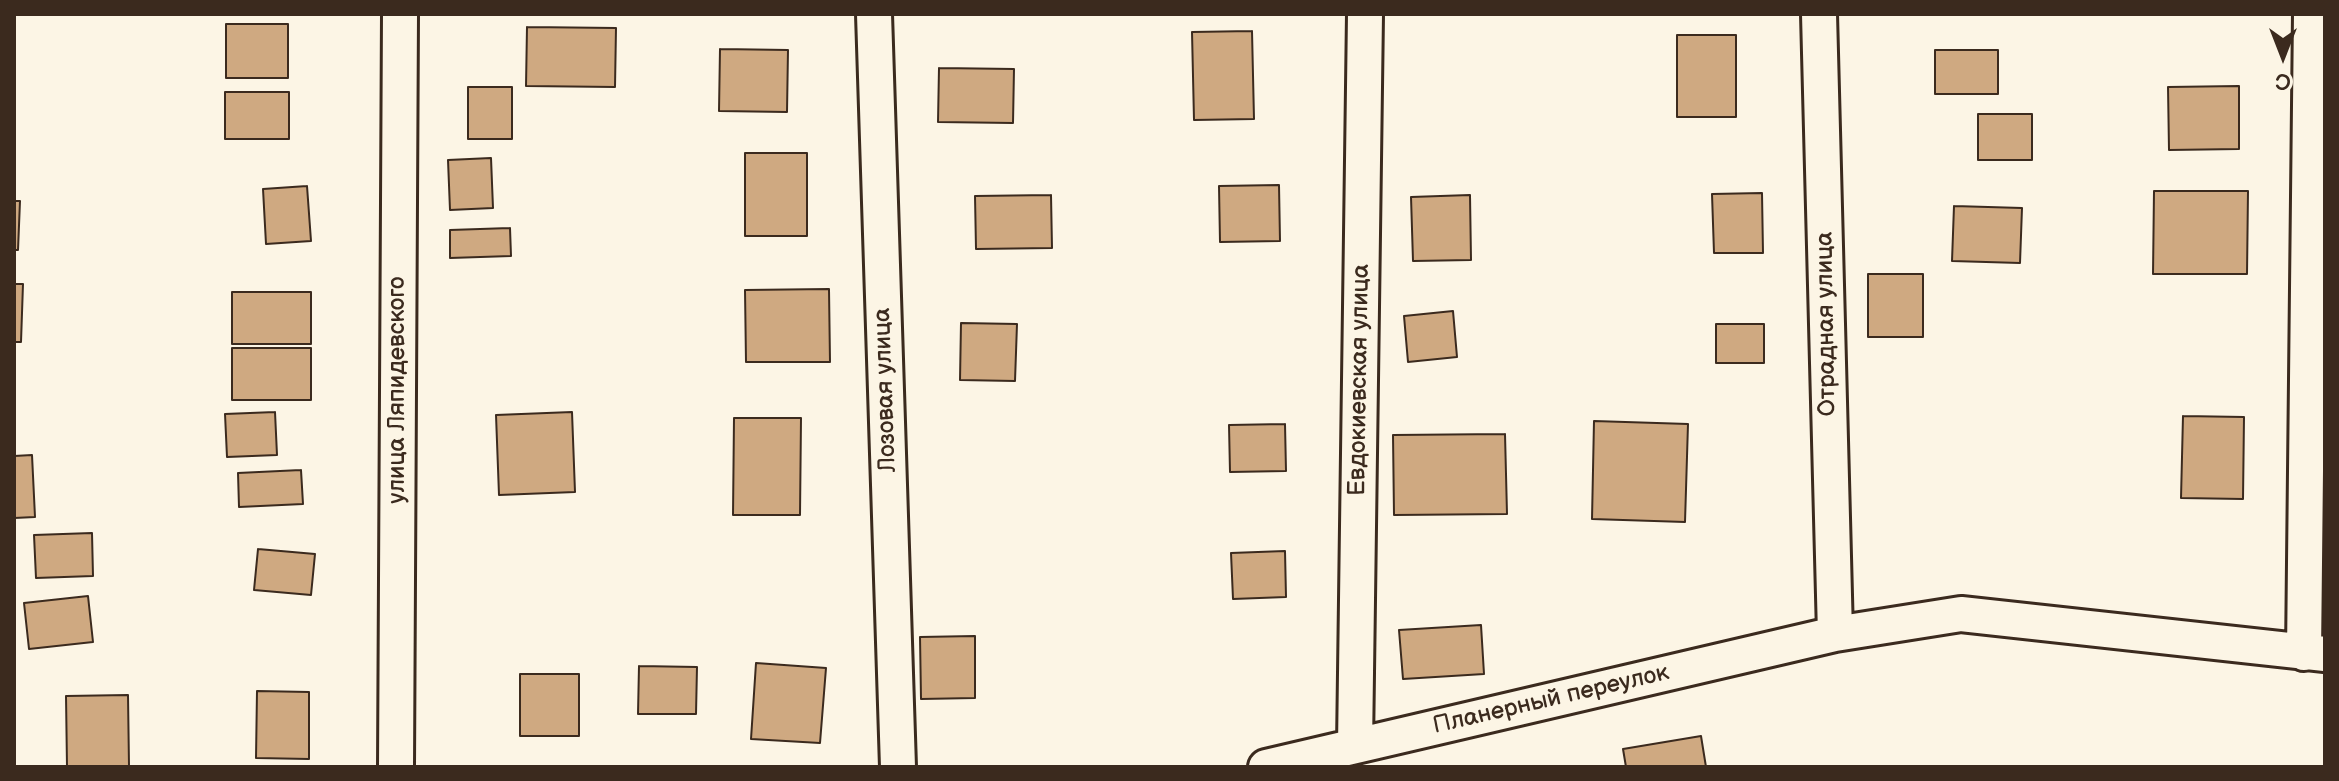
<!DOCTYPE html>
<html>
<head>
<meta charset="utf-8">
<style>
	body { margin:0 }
	#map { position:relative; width:2339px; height:781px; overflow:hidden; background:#fcf5e5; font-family:"Balsamiq Sans",sans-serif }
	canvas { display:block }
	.frame { position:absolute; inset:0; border:16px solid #3b2a1e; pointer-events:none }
	.north { position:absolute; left:2243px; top:16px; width:80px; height:80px; -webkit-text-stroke:6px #fcf5e5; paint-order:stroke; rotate:180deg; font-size:22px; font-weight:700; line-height:32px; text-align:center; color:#3b2a1e }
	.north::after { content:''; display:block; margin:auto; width:28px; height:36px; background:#3b2a1e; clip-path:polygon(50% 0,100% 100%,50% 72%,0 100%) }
</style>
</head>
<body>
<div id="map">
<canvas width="2339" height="781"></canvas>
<div class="frame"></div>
<div class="north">С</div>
</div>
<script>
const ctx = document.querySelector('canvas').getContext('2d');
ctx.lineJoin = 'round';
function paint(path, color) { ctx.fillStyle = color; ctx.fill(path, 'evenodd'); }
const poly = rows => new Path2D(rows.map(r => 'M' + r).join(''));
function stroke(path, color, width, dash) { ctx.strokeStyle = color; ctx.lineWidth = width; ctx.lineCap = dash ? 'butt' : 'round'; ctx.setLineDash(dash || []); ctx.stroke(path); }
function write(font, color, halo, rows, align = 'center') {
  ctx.font = font + ' "Balsamiq Sans",sans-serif'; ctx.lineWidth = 8; ctx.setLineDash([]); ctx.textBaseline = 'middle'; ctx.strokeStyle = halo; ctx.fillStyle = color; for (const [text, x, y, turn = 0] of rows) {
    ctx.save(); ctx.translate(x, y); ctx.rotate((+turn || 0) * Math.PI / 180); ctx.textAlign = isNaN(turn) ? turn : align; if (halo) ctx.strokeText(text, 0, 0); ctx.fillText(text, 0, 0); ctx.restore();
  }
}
const building = poly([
	[226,24,288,24,288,78,226,78,226,24],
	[527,27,616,28,615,87,526,86,527,27],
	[1252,31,1254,119,1194,120,1192,32,1252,31],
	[1677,35,1736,35,1736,117,1677,117,1677,35],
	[720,49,788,50,787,112,719,111,720,49],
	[1935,50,1998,50,1998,94,1935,94,1935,50],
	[939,68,1014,69,1013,123,938,122,939,68],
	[2239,86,2239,149,2169,150,2168,87,2239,86],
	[468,87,512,87,512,139,468,139,468,87],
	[225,92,289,92,289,139,225,139,225,92],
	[1978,114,2032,114,2032,160,1978,160,1978,114],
	[745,153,807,153,807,236,745,236,745,153],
	[491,158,493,208,450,210,448,160,491,158],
	[1279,185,1280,241,1220,242,1219,186,1279,185],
	[307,186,311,241,266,244,263,189,307,186],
	[2154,191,2248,191,2247,274,2153,274,2154,191],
	[1762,193,1763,253,1714,253,1712,194,1762,193],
	[1051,195,1052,248,976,249,975,196,1051,195],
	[1470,195,1471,260,1413,261,1411,197,1470,195],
	[14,201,20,201,18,250,14,250,14,201],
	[1954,206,2022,208,2020,263,1952,261,1954,206],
	[510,228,511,256,450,258,450,230,510,228],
	[1868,274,1923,274,1923,337,1868,337,1868,274],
	[14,284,23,284,21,342,14,342,14,284],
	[829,289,830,362,746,362,745,290,829,289],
	[232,292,311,292,311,344,232,344,232,292],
	[1453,311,1457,357,1408,362,1404,316,1453,311],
	[961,323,1017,324,1015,381,960,380,961,323],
	[1716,324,1764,324,1764,363,1716,363,1716,324],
	[232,348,311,348,311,400,232,400,232,348],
	[275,412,277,455,227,457,225,414,275,412],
	[572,412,575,492,499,495,496,415,572,412],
	[2183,416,2244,417,2243,499,2181,498,2183,416],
	[734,418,801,418,800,515,733,515,734,418],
	[1594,421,1688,424,1685,522,1592,519,1594,421],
	[1285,424,1286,471,1230,472,1229,425,1285,424],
	[1505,434,1507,514,1394,515,1393,435,1505,434],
	[32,455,35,517,14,518,14,456,32,455],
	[301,470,303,504,239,507,238,473,301,470],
	[92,533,93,576,36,578,34,535,92,533],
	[258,549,315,554,311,595,254,590,258,549],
	[1285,551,1286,597,1233,599,1231,553,1285,551],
	[88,596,93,642,29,649,24,603,88,596],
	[1481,625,1484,674,1403,679,1399,630,1481,625],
	[975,636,975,698,921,699,920,637,975,636],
	[756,663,826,668,820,743,751,739,756,663],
	[639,666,697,667,696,714,638,714,639,666],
	[520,674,579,674,579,736,520,736,520,674],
	[257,691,309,692,309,759,256,758,257,691],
	[128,695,129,766,67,767,66,696,128,695],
	[1701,736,1706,767,1626,767,1623,749,1701,736]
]);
const minor = poly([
	[874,14,898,767],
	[1819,14,1835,634],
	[2304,653,2311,14],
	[1355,746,1365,14],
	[396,767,400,14],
	[1266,767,1835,634,1961,614,2325,654]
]);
const streetNames = [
	["Отрадная улица",1827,324,-91],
	["Евдокиевская улица",1360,380,-89],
	["улица Ляпидевского",398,390,-90],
	["Лозовая улица",886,390,-92],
	["Планерный переулок",1551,700,-13]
];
paint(building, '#cfa981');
stroke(building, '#3b2a1e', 2);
stroke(minor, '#3b2a1e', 40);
stroke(minor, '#fcf5e5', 34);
write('24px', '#3b2a1e', '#fcf5e5', streetNames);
</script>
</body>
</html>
